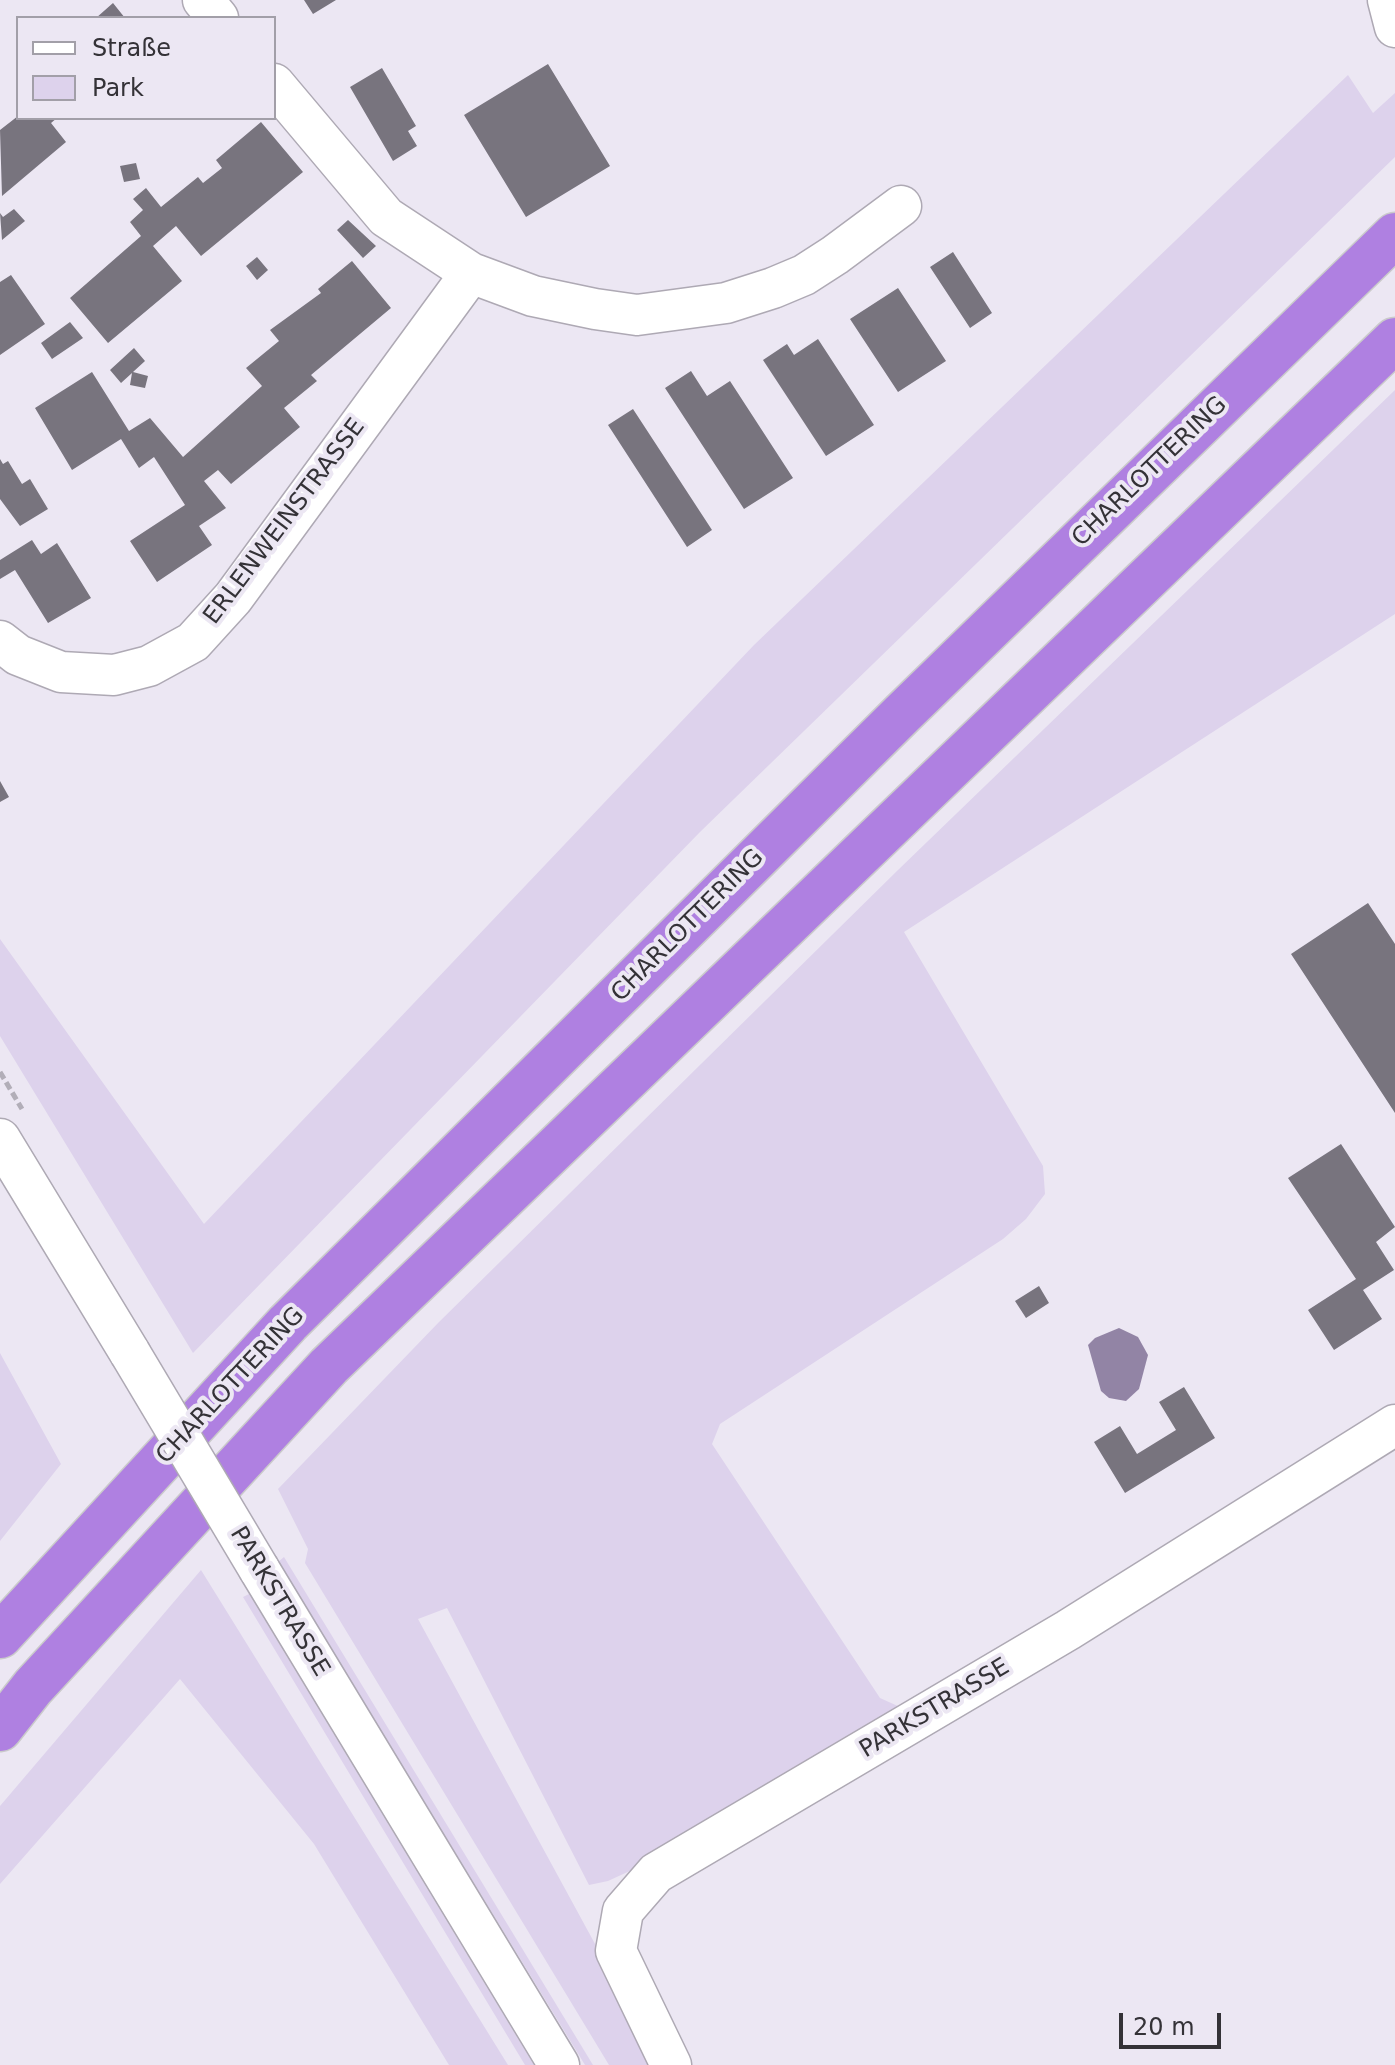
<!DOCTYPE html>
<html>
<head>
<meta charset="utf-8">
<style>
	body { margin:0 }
	#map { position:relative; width:1395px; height:2065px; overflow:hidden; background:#ece7f3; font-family:"DejaVu Sans",sans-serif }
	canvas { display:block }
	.legend { position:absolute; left:16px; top:16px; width:260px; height:104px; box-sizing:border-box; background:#ece7f3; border:2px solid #a29fa8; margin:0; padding:10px 14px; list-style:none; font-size:24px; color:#343237 }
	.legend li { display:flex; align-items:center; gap:16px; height:40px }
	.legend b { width:40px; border:2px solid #a29fa8 }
	.scale { position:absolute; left:1119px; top:2013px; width:102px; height:36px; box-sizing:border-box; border:4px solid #343237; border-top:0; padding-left:10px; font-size:24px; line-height:28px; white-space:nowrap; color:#343237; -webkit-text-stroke:6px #ece7f3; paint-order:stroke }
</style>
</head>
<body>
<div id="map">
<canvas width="1395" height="2065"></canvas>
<ul class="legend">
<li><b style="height:10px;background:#fff"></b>Straße</li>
<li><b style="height:22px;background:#ddd2ec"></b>Park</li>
</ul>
<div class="scale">20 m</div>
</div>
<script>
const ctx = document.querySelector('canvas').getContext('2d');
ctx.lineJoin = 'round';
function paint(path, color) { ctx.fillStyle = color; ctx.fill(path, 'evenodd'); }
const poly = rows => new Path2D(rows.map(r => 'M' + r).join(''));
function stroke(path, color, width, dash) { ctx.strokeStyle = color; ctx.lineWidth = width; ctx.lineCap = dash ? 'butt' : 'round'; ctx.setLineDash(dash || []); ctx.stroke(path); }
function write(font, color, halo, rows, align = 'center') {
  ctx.font = font + ' "DejaVu Sans",sans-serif'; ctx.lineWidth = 8; ctx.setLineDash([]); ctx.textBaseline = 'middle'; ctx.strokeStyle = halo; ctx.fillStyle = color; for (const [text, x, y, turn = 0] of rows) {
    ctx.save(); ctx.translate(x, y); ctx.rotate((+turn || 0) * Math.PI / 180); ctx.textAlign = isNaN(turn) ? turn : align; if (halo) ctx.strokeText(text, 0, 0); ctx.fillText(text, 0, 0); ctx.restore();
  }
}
const green = poly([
	[1348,75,1373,113,1395,93,1395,157,700,832,193,1353,0,1036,0,939,204,1224,754,645],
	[1395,390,1395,614,904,932,1043,1166,1045,1194,1026,1219,1003,1239,720,1424,712,1444,880,1698,900,1707,647,1863,608,1881,589,1885,447,1608,418,1619,661,2065,609,2065,305,1563,308,1549,278,1489,439,1322,898,870],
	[0,1353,61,1464,0,1541],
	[284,1557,593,2065,585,2065,278,1562],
	[201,1570,508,2065,449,2065,314,1844,180,1679,0,1884,0,1806],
	[249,1594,534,2065,525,2065,243,1597]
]);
const water = poly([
	[1119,1328,1138,1337,1148,1355,1139,1389,1126,1401,1109,1398,1101,1391,1088,1345,1095,1338]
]);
const building = poly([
	[304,0,336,0,313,14],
	[113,3,125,18,96,18],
	[548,64,610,166,526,217,464,115],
	[382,68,416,126,408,131,417,146,393,161,350,87],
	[18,116,57,118,51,123,66,142,2,196,0,130],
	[261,122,303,172,201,256,176,226,153,246,182,281,108,343,70,298,141,236,130,222,143,210,133,199,146,188,161,207,198,177,203,183,222,168,216,160],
	[136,163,140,179,124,182,120,166],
	[14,209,25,221,2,240,0,213,3,217],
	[348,220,376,246,363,258,337,230],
	[953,252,992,313,970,328,930,267],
	[257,257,268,270,257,280,246,266],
	[352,261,391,308,311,375,317,381,284,408,300,427,231,484,218,470,204,481,226,508,199,526,212,545,157,582,130,541,185,505,154,457,139,468,121,439,72,470,35,408,92,372,129,431,150,418,183,457,262,386,246,368,279,341,270,330,321,293,318,289],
	[11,275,45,324,0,355,0,282],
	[898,288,946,361,898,392,850,319],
	[70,322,83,338,52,359,41,343],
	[818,339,874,425,826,456,763,360,787,344,794,355],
	[134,348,145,361,133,372,148,376,145,388,130,385,132,373,121,383,110,370],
	[691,371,707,396,730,381,793,478,744,509,665,388],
	[633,409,712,530,687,547,608,425],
	[0,459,3,464,8,461,22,484,30,479,48,509,20,526,0,499],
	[32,540,41,554,57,543,91,598,48,623,15,570,0,579,0,560],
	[0,781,9,797,0,802],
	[1368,903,1395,944,1395,1113,1291,954],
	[1341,1144,1395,1227,1376,1242,1394,1270,1363,1290,1382,1319,1334,1350,1308,1310,1356,1279,1288,1178],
	[1039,1286,1049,1303,1026,1318,1015,1301],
	[1184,1387,1215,1438,1125,1493,1094,1442,1120,1426,1137,1454,1176,1430,1159,1402]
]);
const path = poly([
	[0,1072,22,1109]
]);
const minor = poly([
	[203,0,218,18],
	[1388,0,1395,27],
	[274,84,386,217,471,273,533,296,595,309,637,315,726,303,773,288,804,275,835,255,901,206],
	[0,641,18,655,61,672,114,675,149,666,193,642,233,598,471,273],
	[0,1139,130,1353],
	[259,1569,559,2065],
	[671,2065,616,1951,623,1911,656,1873,1068,1630,1395,1425]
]);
const highway = poly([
	[0,1636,288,1323,903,713,1395,235],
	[0,1729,33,1687,329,1366,1395,340]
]);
const minorBridge = poly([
	[130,1353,259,1569]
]);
const streetNames = [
	["CHARLOTTERING",1150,472,-44],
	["ERLENWEINSTRASSE",285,522,-53],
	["CHARLOTTERING",688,926,-45],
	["CHARLOTTERING",231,1386,-47],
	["PARKSTRASSE",279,1602,59],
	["PARKSTRASSE",935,1709,-31]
];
paint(green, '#ddd2ec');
paint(water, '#9284a5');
paint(building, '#78747e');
stroke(minor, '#aea9b4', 43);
stroke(highway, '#cacacb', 47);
stroke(path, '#b2aeb8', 5, [8, 4]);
stroke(minor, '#fff', 40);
stroke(highway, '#af80e1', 44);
stroke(minorBridge, '#aea9b4', 43, []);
stroke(minorBridge, '#fff', 40);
write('24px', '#343237', '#ece7f3', streetNames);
</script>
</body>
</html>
